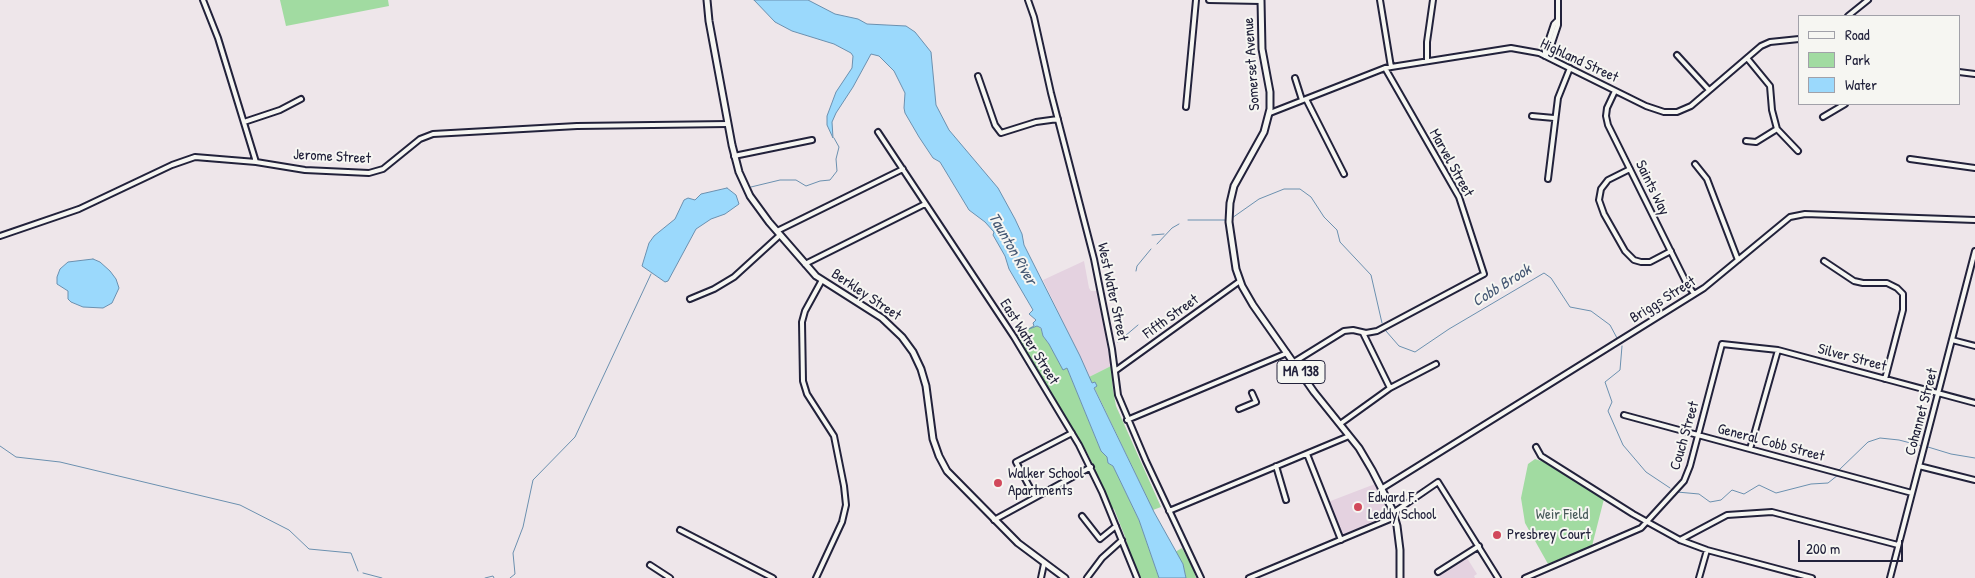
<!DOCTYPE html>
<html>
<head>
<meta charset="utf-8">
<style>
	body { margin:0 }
	#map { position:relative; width:1975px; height:578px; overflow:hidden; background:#eee6ea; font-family:"Patrick Hand",sans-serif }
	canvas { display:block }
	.legend { position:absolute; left:1798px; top:15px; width:162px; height:90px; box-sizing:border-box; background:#f6f6f2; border:1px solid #a1a1a9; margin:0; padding:6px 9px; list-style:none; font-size:15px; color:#22223b }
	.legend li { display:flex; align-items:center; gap:10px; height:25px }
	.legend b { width:25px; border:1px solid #a1a1a9 }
	.scale { position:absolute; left:1798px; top:540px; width:105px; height:22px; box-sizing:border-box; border:2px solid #22223b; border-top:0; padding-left:6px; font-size:15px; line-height:18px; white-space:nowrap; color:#22223b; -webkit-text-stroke:4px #f6f6f2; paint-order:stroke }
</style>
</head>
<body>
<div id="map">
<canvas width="1975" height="578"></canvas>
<ul class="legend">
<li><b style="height:6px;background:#f6f6f2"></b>Road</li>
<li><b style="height:14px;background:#a1dba1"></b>Park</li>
<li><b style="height:14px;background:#9bd9fc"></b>Water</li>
</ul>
<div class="scale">200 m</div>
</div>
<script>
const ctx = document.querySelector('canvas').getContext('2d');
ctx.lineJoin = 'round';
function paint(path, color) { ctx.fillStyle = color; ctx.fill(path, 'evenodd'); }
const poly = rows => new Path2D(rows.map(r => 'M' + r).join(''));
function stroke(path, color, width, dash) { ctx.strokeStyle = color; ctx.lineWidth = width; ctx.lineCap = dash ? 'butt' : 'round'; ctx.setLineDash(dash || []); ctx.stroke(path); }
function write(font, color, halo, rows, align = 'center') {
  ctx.font = font + ' "Patrick Hand",sans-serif'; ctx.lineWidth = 4; ctx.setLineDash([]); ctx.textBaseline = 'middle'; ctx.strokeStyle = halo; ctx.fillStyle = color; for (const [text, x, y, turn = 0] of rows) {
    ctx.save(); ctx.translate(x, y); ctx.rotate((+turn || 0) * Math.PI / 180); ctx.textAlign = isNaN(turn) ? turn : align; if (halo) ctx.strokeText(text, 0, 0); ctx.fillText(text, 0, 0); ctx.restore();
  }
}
const built = poly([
	[1084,261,1089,288,1091,291,1097,291,1111,366,1089,377,1043,280],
	[1375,484,1389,512,1386,516,1342,535,1328,502],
	[1467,558,1477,574,1474,576,1475,578,1440,578,1439,575]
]);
const green = poly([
	[280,0,388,0,389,6,286,26],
	[1034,325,1031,328,1037,326,1041,329,1043,336,1049,344,1063,369,1067,368,1101,451,1107,457,1108,463,1113,466,1139,520,1159,578,1141,578,1128,549,1126,539,1114,509,1112,508,1088,454,1016,336],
	[1111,366,1113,390,1116,406,1161,507,1153,510,1094,387,1096,386,1095,382,1092,383,1089,377],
	[1535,459,1544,462,1604,499,1592,546,1548,564,1525,523,1521,498,1528,464],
	[1182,548,1193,568,1196,578,1186,578,1183,564,1175,552]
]);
const water = poly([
	[754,0,808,0,835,14,858,19,867,24,906,26,915,32,931,52,936,105,949,130,998,188,1015,219,1022,234,1024,245,1080,356,1092,383,1095,382,1097,386,1094,388,1154,512,1183,564,1186,578,1159,578,1139,520,1113,466,1108,463,1107,457,1101,451,1067,368,1063,370,1049,344,1043,336,1041,328,1037,326,1029,329,1034,326,1033,323,1036,320,1029,314,1033,310,1009,269,1005,256,993,235,994,232,985,222,969,210,940,162,933,158,919,137,905,113,904,108,905,93,894,71,879,56,871,54,853,87,836,113,832,122,833,138,827,125,827,116,836,92,852,68,853,56,851,53,834,44,792,31,775,22,754,0],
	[727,188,736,195,739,204,725,214,711,219,696,229,668,281,665,282,642,266,649,243,654,236,675,219,684,200,688,198,695,200,701,194,727,188],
	[93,259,100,262,110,271,116,279,119,288,112,303,103,308,83,307,71,302,68,299,68,291,57,284,57,277,60,269,68,262,93,259]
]);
const stream = poly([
	[751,187,780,180,796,180,806,186,820,181,830,180,837,171,836,159,839,147,834,138],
	[1232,218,1259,199,1284,189,1300,189,1311,197,1324,217,1337,230,1340,242,1371,275,1382,323],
	[1188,220,1226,220],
	[1152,235,1164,234],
	[1157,244,1172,228,1179,224],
	[1136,271,1137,266,1151,249],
	[1386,331,1399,346,1415,352,1449,329,1544,273,1551,278,1570,307,1591,311,1610,325,1617,338],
	[1118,342,1138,325],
	[1622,346,1620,370,1605,382,1612,402,1608,411,1623,445,1646,472,1670,488],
	[0,446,16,457,60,462,240,505,289,530,309,549,351,553,358,571],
	[1928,447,1951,454,1975,458],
	[1838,471,1868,442,1880,438,1899,440,1922,446],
	[1677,492,1699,494,1710,502,1721,500,1732,490,1744,494,1759,485,1776,493,1811,484,1828,483,1838,475],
	[363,573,382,578],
	[485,578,493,576,494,578],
	[510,578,515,574,513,553,523,527,533,480,575,437,651,274]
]);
const minor = poly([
	[203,0,218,38,256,162],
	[1028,0,1034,17,1051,93,1094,259,1112,349,1118,395,1146,461,1201,578],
	[1209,0,1261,1],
	[1380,0,1391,67],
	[1848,16,1868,0],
	[1677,55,1709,90],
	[1545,56,1549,52,1558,25,1558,0],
	[1545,56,1545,51,1554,24,1557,21],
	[1747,58,1770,86,1772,110,1777,129,1798,151],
	[1427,60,1427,42,1433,0],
	[1959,72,1975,74],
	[978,76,995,125,1001,133,1036,122,1058,119],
	[1295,78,1302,100],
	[1615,91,1607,108,1606,116,1608,125,1686,282,1694,294],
	[1306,99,1344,174],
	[1186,107,1196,0],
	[1270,113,1385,68,1511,48,1539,53,1646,106,1664,112,1677,112,1691,106,1761,46,1770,42,1799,39],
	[1532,116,1554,118],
	[1823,117,1845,104],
	[244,122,280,110,301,99],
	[878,132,1014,337,1079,445,1102,492,1137,578],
	[1746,141,1756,142,1777,129],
	[734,156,812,140],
	[1910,159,1975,168],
	[1695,164,1707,179,1738,260],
	[1630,169,1608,180,1601,189,1599,200,1604,214,1625,251,1634,260,1641,262,1650,262,1671,251],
	[1548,179,1558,98,1570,68],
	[777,231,903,169],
	[0,236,79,209,172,165,195,157,256,162,305,170,369,173,383,169,420,139,433,134,577,126,728,124],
	[1824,261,1854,281,1863,283,1887,283,1897,288,1903,294,1903,310,1885,379],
	[805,264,925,204],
	[690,299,714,289,734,277,780,235],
	[1363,333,1390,388],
	[1952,340,1975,346],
	[1294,362,1344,331,1353,330,1366,333,1377,331,1484,274,1459,197,1385,68],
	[1115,371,1240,281],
	[1239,409,1256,402,1252,393],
	[1624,415,1912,493],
	[1127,420,1287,353],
	[1340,424,1390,388,1436,364],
	[1536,447,1541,456,1633,514,1680,540,1707,550,1812,578],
	[1750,449,1778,350],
	[1307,454,1341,540],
	[1276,466,1286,500],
	[1919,466,1975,480],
	[1381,489,1704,288,1790,217,1805,214,1975,220],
	[1035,497,1016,462,1072,433],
	[1169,511,1349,436],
	[1393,513,1438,482,1498,578],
	[1082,516,1100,539,1116,526],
	[994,520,1091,467],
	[680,530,773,578],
	[1680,540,1727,515,1772,512,1898,545],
	[650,565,670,578],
	[1438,572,1479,546],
	[816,578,842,522,846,505,844,486,834,436,807,394,803,381,802,322,805,311,822,280],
	[1041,578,1044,564],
	[1087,578,1102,558,1122,540],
	[1249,578,1395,517],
	[1525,578,1641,528,1684,481,1690,466,1722,344,1778,350,1975,403],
	[1699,578,1707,550],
	[1890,578,1975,251]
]);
const major = poly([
	[707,0,709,21,732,145,739,172,750,196,769,222,816,276,882,318,902,337,913,352,921,369,926,386,933,439,939,456,947,471,1018,543,1065,578],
	[1261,0,1262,49,1270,92,1270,109,1264,132,1234,186,1230,203,1229,222,1236,269,1242,286,1253,305,1314,392,1359,448,1372,470,1392,509,1397,526,1400,550,1400,578]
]);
const markers = [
	[998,483,5,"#d1495b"],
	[1358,507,5,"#d1495b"],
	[1497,535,5,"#d1495b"]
];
const shields = [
	[1301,372,48]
];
const shieldNames = [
	["MA 138",1301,372]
];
const streetNames = [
	["Highland Street",1579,61,25],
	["Somerset Avenue",1252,64,-94],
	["Jerome Street",332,157,3],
	["Marvel Street",1451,163,61],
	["Saints Way",1652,188,64],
	["West Water Street",1112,292,78],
	["Berkley Street",866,295,34],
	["Briggs Street",1663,300,-32],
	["Fifth Street",1171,317,-36],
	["East Water Street",1029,342,58],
	["Silver Street",1852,358,15],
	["Cohannet Street",1922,412,-75],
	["Couch Street",1685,436,-74],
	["General Cobb Street",1771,443,15]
];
const poiNames = [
	["Walker School",1008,474],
	["Apartments",1008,491],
	["Edward F.",1368,498],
	["Leddy School",1368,515],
	["Presbrey Court",1507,535]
];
const parkNames = [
	["Weir Field",1562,515]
];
const waterNames = [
	["Taunton River",1012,249,60],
	["Cobb Brook",1502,286,-32]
];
paint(built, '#e4d2e0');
paint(green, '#a1dba1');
paint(water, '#9bd9fc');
stroke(water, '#6b90af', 1);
stroke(stream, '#6b90af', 1);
stroke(minor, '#22223b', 8);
stroke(major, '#22223b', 9);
stroke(minor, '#f6f6f2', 4);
stroke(major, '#f6f6f2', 5);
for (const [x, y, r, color] of markers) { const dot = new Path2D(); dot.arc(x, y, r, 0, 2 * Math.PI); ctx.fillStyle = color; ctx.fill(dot); stroke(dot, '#f6f6f2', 2); }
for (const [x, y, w] of shields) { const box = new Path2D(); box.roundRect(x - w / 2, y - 11.5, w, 23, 4); ctx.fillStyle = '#f6f6f2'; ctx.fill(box); stroke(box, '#22223b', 1); }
write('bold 14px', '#22223b', null, shieldNames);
write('15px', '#22223b', '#f6f6f2', streetNames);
write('15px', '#22223b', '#f6f6f2', poiNames, 'left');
write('15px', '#485a5a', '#f6f6f2', parkNames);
write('italic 16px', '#465975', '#f6f6f2', waterNames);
</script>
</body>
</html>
